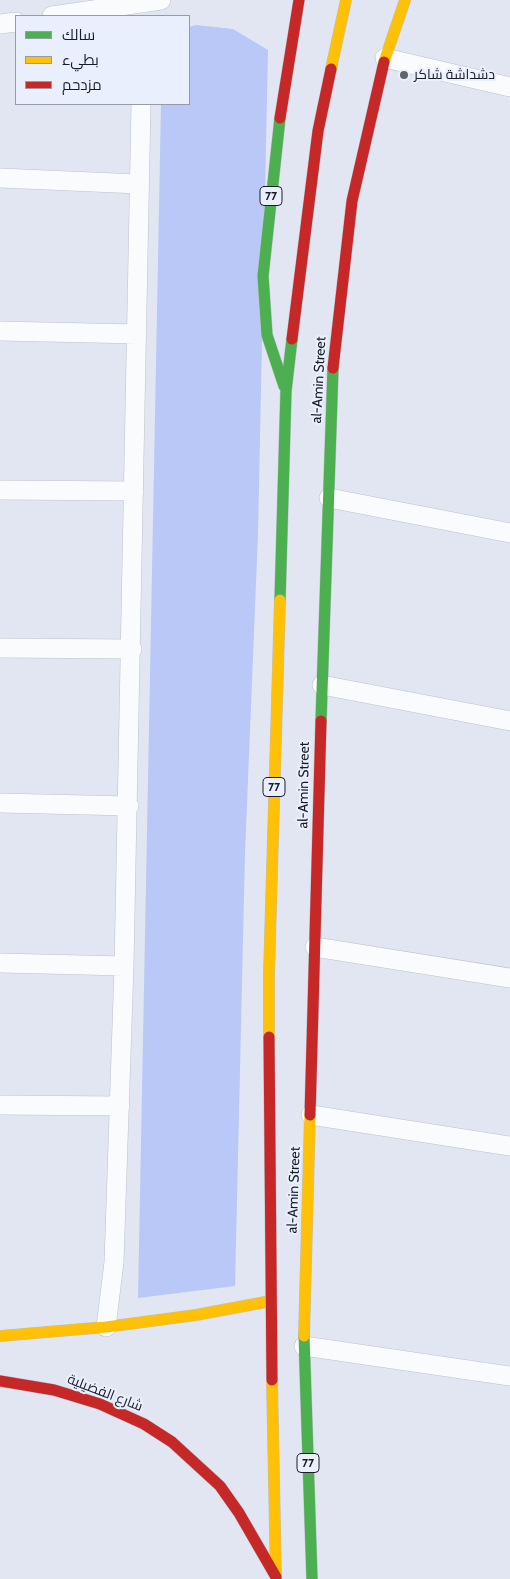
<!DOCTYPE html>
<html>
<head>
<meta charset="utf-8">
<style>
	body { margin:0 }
	#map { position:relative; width:510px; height:1579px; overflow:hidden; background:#e1e6f2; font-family:Cabin,Cairo,sans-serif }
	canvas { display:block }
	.legend { position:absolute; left:15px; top:15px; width:175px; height:90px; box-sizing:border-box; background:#eaeffe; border:1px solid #969ba7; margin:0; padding:6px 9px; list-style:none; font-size:15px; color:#191c25 }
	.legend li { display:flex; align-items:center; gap:10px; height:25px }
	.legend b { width:25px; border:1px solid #969ba7 }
</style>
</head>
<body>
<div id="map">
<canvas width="510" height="1579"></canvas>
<ul class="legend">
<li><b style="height:6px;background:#4caf50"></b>سالك</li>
<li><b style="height:6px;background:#ffc107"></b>بطيء</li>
<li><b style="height:6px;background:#c62828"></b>مزدحم</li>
</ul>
</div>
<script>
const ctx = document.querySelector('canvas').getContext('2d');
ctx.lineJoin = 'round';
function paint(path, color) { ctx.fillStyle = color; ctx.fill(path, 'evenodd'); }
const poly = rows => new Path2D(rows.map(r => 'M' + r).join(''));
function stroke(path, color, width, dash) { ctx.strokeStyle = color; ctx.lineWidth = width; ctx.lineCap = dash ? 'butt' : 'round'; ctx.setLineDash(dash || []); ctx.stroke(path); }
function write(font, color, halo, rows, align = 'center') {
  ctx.font = font + ' Cabin,Cairo,sans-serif'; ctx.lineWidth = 4; ctx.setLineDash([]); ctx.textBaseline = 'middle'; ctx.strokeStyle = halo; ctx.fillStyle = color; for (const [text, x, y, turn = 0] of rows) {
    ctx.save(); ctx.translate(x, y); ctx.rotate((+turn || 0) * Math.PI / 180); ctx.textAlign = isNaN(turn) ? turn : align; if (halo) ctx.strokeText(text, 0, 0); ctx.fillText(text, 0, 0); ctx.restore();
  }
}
const green = poly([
	[196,25,233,29,268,50,258,534,245,853,235,1286,138,1298,161,104,189,104,189,27]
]);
const street = poly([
	[52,16,161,0],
	[0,24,16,22],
	[385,58,510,87],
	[0,178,139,184],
	[0,331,137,334],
	[0,490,134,491],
	[329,498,510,533],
	[0,648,132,649],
	[322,685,510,721],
	[0,803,129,806],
	[315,947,510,978],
	[0,963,124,966],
	[0,1105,120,1106],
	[311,1115,510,1146],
	[106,1327,114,1262,124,966,141,104],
	[304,1346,510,1376]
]);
const fast = poly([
	[280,118,263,276,267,335,284,386],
	[280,600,286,391,292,339],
	[321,721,333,368],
	[304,1336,312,1579]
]);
const slow = poly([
	[384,62,405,0],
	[331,69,346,0],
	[269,1037,269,974,280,600],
	[0,1336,106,1327,196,1315,271,1301],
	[304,1336,310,1115],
	[272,1380,276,1579]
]);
const jam = poly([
	[280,118,299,0],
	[292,339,318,131,331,69],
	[333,368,352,201,384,62],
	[269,1037,272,1380],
	[310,1115,321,721],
	[0,1381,54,1390,100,1404,144,1424,172,1442,220,1486,239,1513,276,1577]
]);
const markers = [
	[404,75,5,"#5f636d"]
];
const shields = [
	[271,196,22],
	[274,787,22],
	[308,1463,22]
];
const shieldNames = [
	["77",271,196],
	["77",274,787],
	["77",308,1463]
];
const poiNames = [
	["دشداشة شاكر",414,75]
];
const streetNames = [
	["al-Amin Street",319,380,-87],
	["al-Amin Street",304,785,-89],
	["al-Amin Street",294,1190,-88],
	["شارع الفضيلية",105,1393,21]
];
paint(green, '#b9c8f6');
stroke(street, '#bdc1cb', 20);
stroke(fast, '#bdc1cb', 12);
stroke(slow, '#bdc1cb', 12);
stroke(jam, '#bdc1cb', 12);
stroke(street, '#fafbfd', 19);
stroke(fast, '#4caf50', 11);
stroke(slow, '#ffc107', 11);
stroke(jam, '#c62828', 11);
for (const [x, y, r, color] of markers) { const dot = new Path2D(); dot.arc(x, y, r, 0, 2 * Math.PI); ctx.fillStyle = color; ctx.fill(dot); stroke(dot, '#eaeffe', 2); }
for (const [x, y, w] of shields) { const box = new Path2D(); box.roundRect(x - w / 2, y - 9.5, w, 19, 4); ctx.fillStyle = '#eaeffe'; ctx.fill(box); stroke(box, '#191c25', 1); }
write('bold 12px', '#191c25', null, shieldNames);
write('14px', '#191c25', '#eaeffe', poiNames, 'left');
write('14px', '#191c25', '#eaeffe', streetNames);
</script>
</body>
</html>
